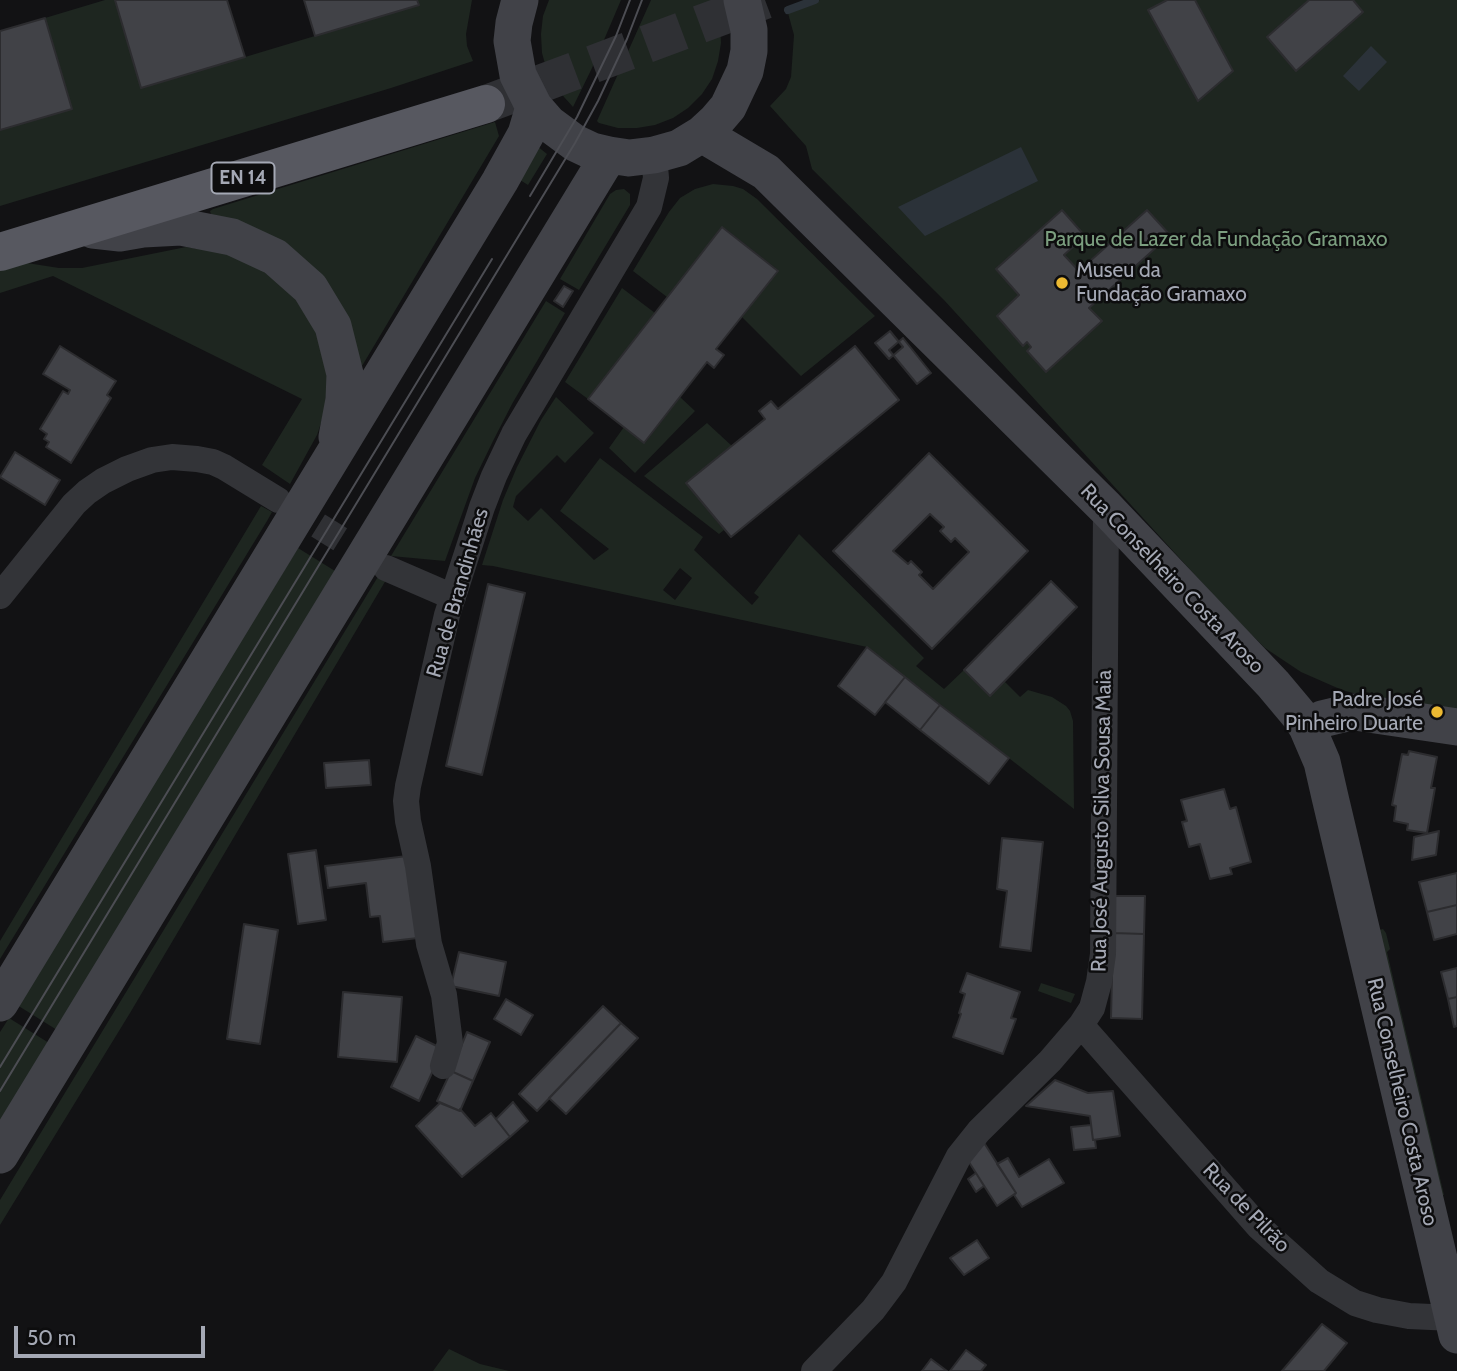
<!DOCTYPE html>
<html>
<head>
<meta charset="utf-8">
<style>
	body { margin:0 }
	#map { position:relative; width:1457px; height:1371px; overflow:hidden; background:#121214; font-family:Cabin,sans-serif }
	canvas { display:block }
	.scale { position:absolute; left:14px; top:1326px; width:191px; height:32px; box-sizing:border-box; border:4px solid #a4a8b4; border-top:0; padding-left:9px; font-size:21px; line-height:24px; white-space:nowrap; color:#a4a8b4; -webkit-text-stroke:5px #0d0d0e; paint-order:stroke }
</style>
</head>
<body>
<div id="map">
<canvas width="1457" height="1371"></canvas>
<div class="scale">50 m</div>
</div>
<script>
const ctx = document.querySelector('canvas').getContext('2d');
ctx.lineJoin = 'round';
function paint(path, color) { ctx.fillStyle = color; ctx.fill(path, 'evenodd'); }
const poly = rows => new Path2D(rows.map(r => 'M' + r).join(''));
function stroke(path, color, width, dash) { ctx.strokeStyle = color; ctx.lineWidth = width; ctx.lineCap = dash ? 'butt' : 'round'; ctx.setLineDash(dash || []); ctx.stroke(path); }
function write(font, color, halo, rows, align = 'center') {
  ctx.font = font + ' Cabin,sans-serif'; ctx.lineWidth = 5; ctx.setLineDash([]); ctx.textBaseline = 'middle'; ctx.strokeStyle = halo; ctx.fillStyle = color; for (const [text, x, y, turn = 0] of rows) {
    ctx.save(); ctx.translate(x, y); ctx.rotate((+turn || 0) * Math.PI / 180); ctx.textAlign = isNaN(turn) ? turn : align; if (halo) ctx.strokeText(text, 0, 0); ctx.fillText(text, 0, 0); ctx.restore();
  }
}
const green = poly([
	[105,0,115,0,142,88,418,5,417,0,472,0,466,34,467,46,473,61,391,88,0,206,0,130,72,108,45,18],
	[549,0,621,0,592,68,573,107,556,88,547,71,542,53,541,34,543,16],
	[651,0,712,0,720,24,721,43,718,61,712,79,702,94,688,108,673,118,655,125,637,128,618,128,599,123,597,121],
	[820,0,1457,0,1457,713,1368,697,1342,690,1301,672,1265,648,1226,609,944,300,812,169,806,146,770,106,786,89,791,77,794,35,788,13],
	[495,122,499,136,362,366,349,336,211,214,210,211,213,209],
	[537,146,547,154,528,185,517,178],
	[713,184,733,186,743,189,757,199,875,316,801,376,742,317,778,270,723,227,667,297,633,271,669,212,680,198,695,189],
	[616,190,624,189,630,194,630,205,579,290,560,279,610,194],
	[186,247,237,254,289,288,330,355,329,386,322,420,317,435,290,484,262,465,302,399,53,276,0,293,0,271,22,264,27,263,59,268,82,268],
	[622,288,655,313,588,399,565,382],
	[546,301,565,313,512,404,493,441,475,478,445,561,391,556],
	[556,397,594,433,565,463,557,455,516,496,513,507,528,521,541,508,594,560,609,549,560,511,600,458,703,537,694,550,752,605,759,597,754,593,799,534,924,658,916,666,944,689,964,670,990,696,1004,681,1020,697,1028,690,1052,697,1066,706,1070,711,1073,721,1074,809,867,647,493,566,482,565,503,500,517,467,541,420],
	[680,568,692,578,675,600,663,590],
	[680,397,695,411,635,473,609,448,624,427,645,443],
	[707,423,732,446,686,483,724,530,719,534,644,476],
	[261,506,272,512,267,521,0,959,0,941],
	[298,548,335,571,57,1030,17,1005],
	[379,575,386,580,130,1013,0,1225,0,1200],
	[1383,929,1386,933,1390,949,1387,952,1444,1195,1441,1195,1379,930],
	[1041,983,1075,994,1071,1003,1038,991],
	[9,1018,49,1043,0,1124,0,1032],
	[449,1349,480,1364,509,1371,433,1371]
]);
const water = poly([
	[1371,46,1387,62,1359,91,1343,76],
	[1021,147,1038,181,925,236,898,207]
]);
const stream = poly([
	[788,10,815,0]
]);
const building = poly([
	[115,0,227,0,245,57,141,88,115,0],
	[304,0,417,0,419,5,315,36,304,0],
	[1167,0,1195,0,1233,71,1198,101,1148,10,1167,0],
	[1309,0,1353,0,1363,12,1296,71,1267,37,1309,0],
	[45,18,72,109,0,130,0,31,45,18],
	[1062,210,1085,236,1064,255,1079,271,1147,210,1170,235,1089,308,1102,321,1046,372,1027,351,1031,347,1027,342,1023,346,997,316,1019,295,996,269,1062,210],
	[722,227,778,271,716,349,724,355,714,368,707,362,644,443,588,399,722,227],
	[564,286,573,291,563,307,554,301,564,286],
	[890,331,903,347,889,359,875,343,890,331],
	[903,338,931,373,917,384,889,350,903,338],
	[60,346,116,381,107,395,111,398,71,463,46,447,49,442,44,439,47,434,40,429,63,391,68,394,70,390,43,374,60,346],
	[855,346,899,400,731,537,686,483,765,419,759,411,771,401,778,409,855,346],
	[15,452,60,480,45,505,0,477,15,452],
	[929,453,1028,551,932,649,833,551,929,453],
	[930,514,944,527,940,531,951,542,955,538,969,552,933,589,919,575,922,572,911,561,908,564,893,551,930,514],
	[1051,581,1077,607,990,696,964,670,1051,581],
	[488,584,525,593,482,775,446,766,488,584],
	[867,647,905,677,875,715,838,686,867,647],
	[905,677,940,705,920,730,885,702,905,677],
	[940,705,1009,758,989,784,920,730,940,705],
	[1409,751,1437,757,1431,788,1435,788,1427,833,1407,830,1408,824,1394,821,1396,806,1392,805,1402,754,1408,755,1409,751],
	[369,760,371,785,326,788,324,763,369,760],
	[1224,789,1230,809,1236,807,1251,862,1230,868,1232,874,1210,879,1200,844,1189,847,1182,822,1187,821,1181,800,1224,789],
	[1439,831,1436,855,1412,860,1414,837,1439,831],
	[1002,838,1043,842,1031,951,1000,947,1007,891,997,889,1002,838],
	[316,850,326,920,298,924,288,854,316,850],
	[407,856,418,938,383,942,380,916,370,917,366,883,328,888,325,866,407,856],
	[1457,873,1457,905,1427,912,1419,882,1457,873],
	[1114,896,1145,896,1144,934,1113,933,1114,896],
	[1457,905,1457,934,1434,940,1427,912,1457,905],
	[244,924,278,930,260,1044,227,1039,244,924],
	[1113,933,1144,934,1142,1019,1111,1018,1113,933],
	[459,952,506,962,499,996,451,986,459,952],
	[1457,968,1457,997,1448,999,1441,972,1457,968],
	[967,973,1020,992,1011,1018,1016,1019,1003,1054,953,1037,961,1014,959,1013,965,994,960,992,967,973],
	[343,992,402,997,397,1062,338,1057,343,992],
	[1457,997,1457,1026,1454,1027,1448,999,1457,997],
	[506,999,533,1015,521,1035,494,1019,506,999],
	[603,1006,621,1023,537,1111,519,1094,603,1006],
	[621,1023,638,1038,566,1114,549,1098,621,1023],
	[467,1032,490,1042,473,1081,451,1071,467,1032],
	[416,1036,443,1049,419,1101,391,1087,416,1036],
	[451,1071,473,1081,460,1111,437,1101,451,1071],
	[1055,1080,1088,1093,1113,1091,1120,1136,1093,1140,1090,1116,1026,1106,1055,1080],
	[513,1102,528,1121,510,1137,496,1119,513,1102],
	[440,1103,460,1111,460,1109,475,1126,491,1113,510,1137,462,1177,416,1126,440,1103],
	[1091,1125,1093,1140,1095,1140,1096,1148,1074,1150,1071,1127,1091,1125],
	[981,1138,1016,1193,997,1206,967,1159,981,1138],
	[1008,1158,1019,1177,1049,1159,1064,1183,1022,1207,1014,1195,1016,1193,997,1164,1008,1158],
	[976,1173,984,1186,976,1192,968,1179,976,1173],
	[977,1240,989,1258,964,1275,950,1258,977,1240],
	[1322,1324,1347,1343,1324,1371,1282,1371,1322,1324],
	[966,1350,986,1365,981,1371,950,1371,966,1350],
	[931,1359,947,1371,922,1371,931,1359]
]);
const minorTunnel = poly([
	[285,505,380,564]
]);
const trunkTunnel = poly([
	[486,104,765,0]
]);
const minor = poly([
	[386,568,453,597],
	[0,596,74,504,87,492,103,481,127,469,152,460,172,457,197,459,213,462,224,467,278,500],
	[1081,1025,1258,1226,1319,1281,1355,1303,1377,1310,1409,1316,1453,1318],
	[443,1066,450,1043,444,995,429,944,418,866,408,821,406,801,408,786,447,615,482,507,494,476,514,434,649,207,656,178,654,155],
	[814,1371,873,1310,894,1282,959,1156,979,1131,1050,1061,1081,1025,1092,1008,1099,982,1103,954,1106,508]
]);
const secondary = poly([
	[520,0,514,23,512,41,518,75,534,107,548,123,575,143,592,151,609,155,629,158,654,155,679,148,702,134,716,121,728,107,745,71,749,51,749,30,742,0],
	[702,134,766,172,1106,508,1273,684,1299,715,1307,727,1322,762,1330,797,1457,1335],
	[93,230,120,233,143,229,181,227,232,237,275,257,310,288,333,326,345,374,344,400,337,437],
	[1307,727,1322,719,1347,713,1355,712,1457,727],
	[0,1003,500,181,526,134,534,107],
	[0,1155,609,155]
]);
const trunk = poly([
	[0,252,486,104]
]);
const tram = poly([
	[530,196,577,117,616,36,630,0],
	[0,1067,492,259],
	[0,1091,575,143,598,101,627,39,642,0]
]);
const markers = [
	[1062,283,7,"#ecb932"],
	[1437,712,7,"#ecb932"]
];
const shields = [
	[243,178,63]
];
const shieldNames = [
	["EN 14",243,178]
];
const parkNames = [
	["Parque de Lazer da Fundação Gramaxo",1216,240]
];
const poiNames = [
	["Museu da",1076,271],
	["Fundação Gramaxo",1076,295],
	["Padre José",1423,700,"right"],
	["Pinheiro Duarte",1423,724,"right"]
];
const streetNames = [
	["Rua Conselheiro Costa Aroso",1172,579,46],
	["Rua de Brandinhães",458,593,-74],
	["Rua José Augusto Silva Sousa Maia",1102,821,-89],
	["Rua Conselheiro Costa Aroso",1402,1102,77],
	["Rua de Pilrão",1246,1208,46]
];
paint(green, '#1e2620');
paint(water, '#2b3239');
stroke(stream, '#2b3239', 8);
paint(building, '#414247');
stroke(building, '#2c2c2f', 2);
stroke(minorTunnel, '#2f3034', 26, [26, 13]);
stroke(trunkTunnel, '#2f3034', 38, [38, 19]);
stroke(minor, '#333438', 26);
stroke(secondary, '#414248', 37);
stroke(trunk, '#575860', 38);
stroke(tram, '#4c4d53', 2);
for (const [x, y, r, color] of markers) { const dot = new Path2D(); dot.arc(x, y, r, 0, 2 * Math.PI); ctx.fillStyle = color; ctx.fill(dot); stroke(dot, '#0d0d0e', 2.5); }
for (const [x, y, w] of shields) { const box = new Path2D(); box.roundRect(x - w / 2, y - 15.5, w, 31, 5); ctx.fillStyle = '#0d0d0e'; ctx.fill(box); stroke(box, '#a4a8b4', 2); }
write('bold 19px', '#a4a8b4', null, shieldNames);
write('21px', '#7b9e7f', '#0d0d0e', parkNames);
write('21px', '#a4a8b4', '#0d0d0e', poiNames, 'left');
write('21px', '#a4a8b4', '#0d0d0e', streetNames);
</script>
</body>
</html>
